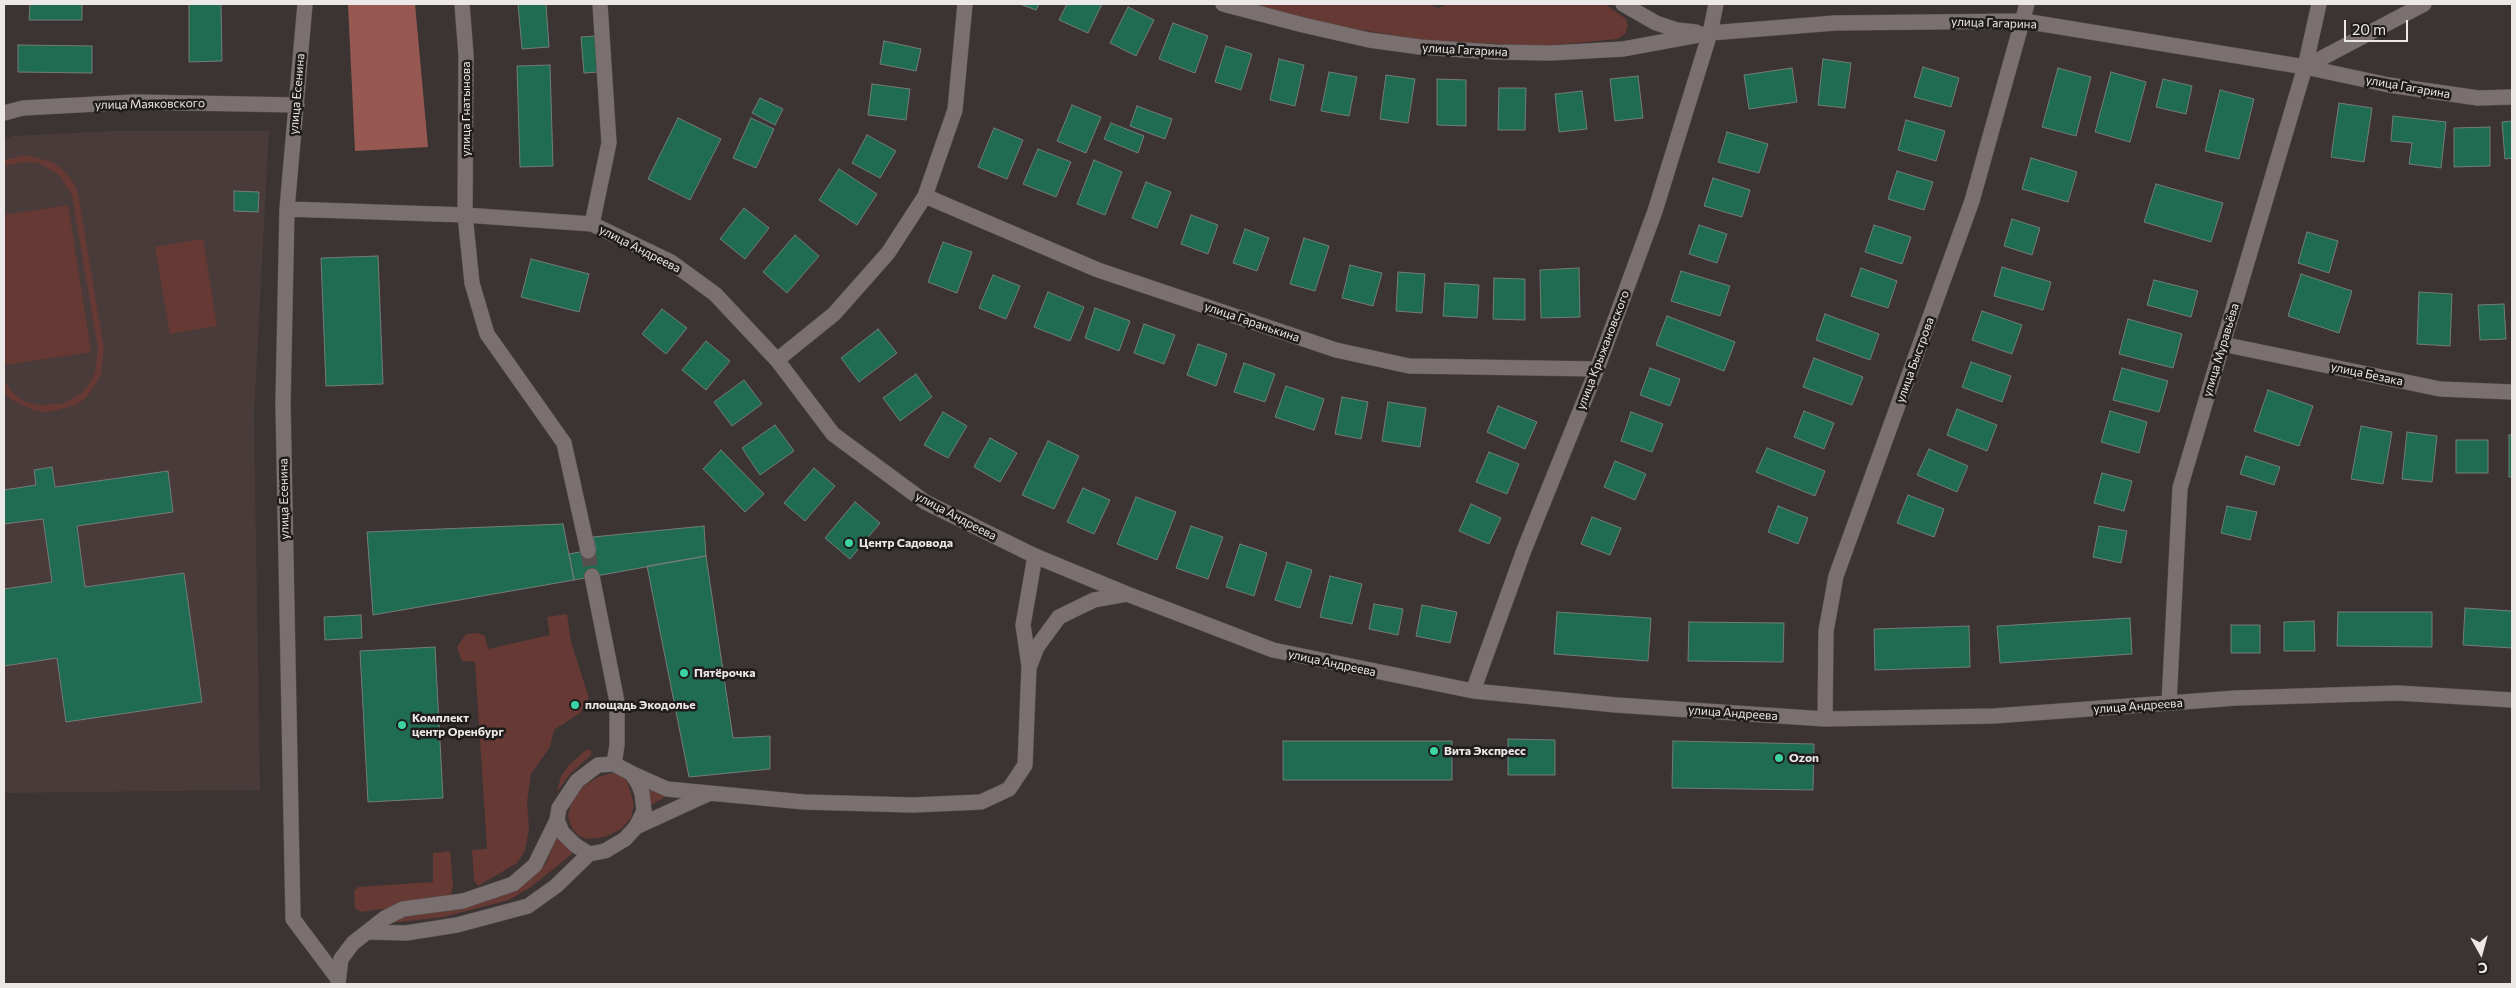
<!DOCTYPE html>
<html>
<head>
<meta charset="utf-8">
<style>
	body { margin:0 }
	#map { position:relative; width:2516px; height:988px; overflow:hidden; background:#3b3433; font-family:Commissioner,sans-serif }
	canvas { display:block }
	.frame { position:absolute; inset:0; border:5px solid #ede8e8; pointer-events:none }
	.north { position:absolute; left:2456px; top:928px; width:50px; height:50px; -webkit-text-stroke:4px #201c1c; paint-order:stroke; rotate:173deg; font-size:14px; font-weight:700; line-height:20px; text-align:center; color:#ede8e8 }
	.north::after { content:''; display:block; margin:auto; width:18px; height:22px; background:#ede8e8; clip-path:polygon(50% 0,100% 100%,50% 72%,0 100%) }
	.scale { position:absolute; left:2344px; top:20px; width:64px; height:22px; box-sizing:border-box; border:2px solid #ede8e8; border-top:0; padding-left:6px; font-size:15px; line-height:18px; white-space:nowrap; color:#ede8e8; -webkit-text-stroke:4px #201c1c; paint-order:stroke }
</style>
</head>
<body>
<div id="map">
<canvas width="2516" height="988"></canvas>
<div class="frame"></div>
<div class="north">С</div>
<div class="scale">20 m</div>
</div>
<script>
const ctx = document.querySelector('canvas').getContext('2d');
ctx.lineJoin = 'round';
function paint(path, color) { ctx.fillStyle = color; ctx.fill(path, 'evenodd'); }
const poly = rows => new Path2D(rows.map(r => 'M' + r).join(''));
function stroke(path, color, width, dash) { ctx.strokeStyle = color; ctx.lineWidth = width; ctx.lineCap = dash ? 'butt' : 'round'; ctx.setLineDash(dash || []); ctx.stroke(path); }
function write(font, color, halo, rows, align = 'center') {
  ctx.font = font + ' Commissioner,sans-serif'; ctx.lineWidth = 5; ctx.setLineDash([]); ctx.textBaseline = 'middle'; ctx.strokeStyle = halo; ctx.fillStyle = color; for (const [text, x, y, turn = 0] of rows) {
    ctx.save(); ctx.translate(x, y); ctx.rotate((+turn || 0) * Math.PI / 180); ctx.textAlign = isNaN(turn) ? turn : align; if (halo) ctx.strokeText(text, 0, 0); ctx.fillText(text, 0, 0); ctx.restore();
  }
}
const built = poly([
	[111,131,269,131,254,415,260,790,4,793,4,140,12,136]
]);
const green = poly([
	[1242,4,1429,4,1438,8,1449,4,1605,4,1626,19,1628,26,1625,34,1617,39,1543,46,1422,40,1308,21],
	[26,155,52,162,63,170,72,180,78,193,104,349,101,375,87,397,76,405,49,412,35,411,10,399,4,392,4,381,14,394,24,401,37,405,62,404,82,393,90,383,95,373,98,349,72,195,59,175,38,163,25,162,4,166,4,160],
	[68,205,91,352,6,365,4,352,4,215],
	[203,239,217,326,170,334,155,247],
	[567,614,571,642,589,698,580,713,554,730,550,747,531,774,527,802,529,829,525,851,517,863,478,886,474,880,472,850,487,849,475,662,462,661,457,647,466,634,478,633,485,636,488,649,550,635,547,617],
	[587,749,591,751,591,755,569,775,557,792,561,776,569,765],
	[612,773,620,775,627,781,634,804,631,818,621,829,605,837,588,839,579,836,572,828,568,816,571,803,584,786,598,777],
	[648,785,673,792,650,806],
	[558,835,577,850,531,887,509,900,443,917,391,923,389,919,442,911,507,894,531,879,546,863],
	[450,851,453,885,451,895,445,900,361,912,355,908,354,891,358,887,433,882,433,853]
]);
const forest = poly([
	[348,4,415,4,428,147,355,151]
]);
const building = poly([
	[30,4,82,4,82,20,29,20,30,4],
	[189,4,221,4,222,61,189,62,189,4],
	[518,4,546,4,549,47,522,49,518,4],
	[1020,4,1039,4,1036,10,1020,4],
	[1067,4,1102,4,1088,33,1059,20,1067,4],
	[1128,7,1154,20,1136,56,1110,43,1128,7],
	[1173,23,1208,36,1195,73,1159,59,1173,23],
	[595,36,598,72,584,73,581,37,595,36],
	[884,41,921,49,916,71,880,64,884,41],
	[18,45,92,46,92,73,18,72,18,45],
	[1226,46,1252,54,1241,90,1215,82,1226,46],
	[1279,59,1304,65,1295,106,1270,100,1279,59],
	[1823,59,1851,63,1845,108,1818,105,1823,59],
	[550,65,553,166,520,167,517,66,550,65],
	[1923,67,1959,78,1951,107,1914,97,1923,67],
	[1792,68,1797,102,1749,109,1744,75,1792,68],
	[2058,68,2091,77,2076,136,2042,127,2058,68],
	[1329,72,1357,77,1349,116,1321,111,1329,72],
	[2111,72,2146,82,2130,142,2095,132,2111,72],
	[1386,75,1415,79,1408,123,1380,119,1386,75],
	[1638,76,1643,118,1615,121,1610,79,1638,76],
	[1437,79,1466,80,1466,126,1437,125,1437,79],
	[2163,79,2192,86,2186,114,2156,107,2163,79],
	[872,84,910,89,906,120,868,115,872,84],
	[1499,88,1526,88,1525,130,1498,130,1499,88],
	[2220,90,2254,99,2239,159,2205,151,2220,90],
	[1582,91,1587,129,1559,132,1555,94,1582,91],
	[760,98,783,109,775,125,752,113,760,98],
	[2339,103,2372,108,2364,162,2331,157,2339,103],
	[1072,105,1101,117,1086,153,1057,141,1072,105],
	[1137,106,1172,119,1165,139,1130,126,1137,106],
	[2393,116,2446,122,2441,168,2409,164,2412,143,2391,141,2393,116],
	[678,118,721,139,690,200,648,179,678,118],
	[751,118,774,129,756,168,733,158,751,118],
	[1906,120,1945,131,1936,161,1898,150,1906,120],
	[2512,121,2512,158,2505,159,2502,122,2512,121],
	[1111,123,1144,136,1138,153,1104,139,1111,123],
	[2490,127,2490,166,2454,167,2454,128,2490,127],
	[994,128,1023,140,1007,179,978,167,994,128],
	[1727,132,1768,144,1759,173,1718,162,1727,132],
	[867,135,896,151,880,178,852,163,867,135],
	[1038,149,1071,162,1056,197,1023,184,1038,149],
	[2031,158,2077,172,2068,202,2022,189,2031,158],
	[1094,160,1122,172,1105,215,1077,204,1094,160],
	[839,169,877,194,857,225,819,200,839,169],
	[1897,171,1933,182,1924,210,1888,199,1897,171],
	[1713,178,1750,190,1742,217,1704,206,1713,178],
	[1146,182,1171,192,1157,228,1132,218,1146,182],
	[2156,184,2223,203,2211,242,2144,222,2156,184],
	[234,191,259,192,258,212,234,211,234,191],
	[744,208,769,228,745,259,720,239,744,208],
	[1191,215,1218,225,1208,254,1181,244,1191,215],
	[2012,219,2040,228,2032,255,2004,246,2012,219],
	[1699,225,1727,234,1717,263,1689,254,1699,225],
	[1874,225,1911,237,1902,264,1865,252,1874,225],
	[1245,229,1269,238,1257,271,1233,263,1245,229],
	[2307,232,2338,241,2329,273,2298,263,2307,232],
	[795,235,819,256,787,293,763,272,795,235],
	[1304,238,1329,246,1315,291,1290,284,1304,238],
	[943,242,972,252,957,293,928,282,943,242],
	[378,256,383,384,326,386,321,258,378,256],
	[531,259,589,274,579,312,521,297,531,259],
	[1350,265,1382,273,1373,306,1342,298,1350,265],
	[2002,267,2051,282,2043,310,1994,296,2002,267],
	[1579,268,1580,317,1541,318,1540,270,1579,268],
	[1861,268,1897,281,1888,308,1851,296,1861,268],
	[1681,271,1730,286,1720,316,1671,301,1681,271],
	[1398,272,1425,274,1422,313,1396,311,1398,272],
	[2301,274,2352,291,2339,333,2288,316,2301,274],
	[993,275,1020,286,1006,319,979,308,993,275],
	[1494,278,1525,279,1525,320,1493,319,1494,278],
	[2154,280,2198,291,2191,317,2147,305,2154,280],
	[1445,283,1479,285,1477,318,1443,316,1445,283],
	[1048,292,1084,307,1070,341,1034,327,1048,292],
	[2419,292,2452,294,2450,346,2417,344,2419,292],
	[2504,304,2506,339,2480,340,2478,305,2504,304],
	[1095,308,1130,321,1119,351,1085,338,1095,308],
	[662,309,687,328,666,354,642,334,662,309],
	[1982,311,2022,325,2012,354,1972,340,1982,311],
	[1825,314,1879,334,1870,360,1816,340,1825,314],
	[1667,316,1735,342,1724,371,1656,345,1667,316],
	[2128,319,2182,334,2173,368,2119,354,2128,319],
	[1144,324,1175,335,1164,364,1134,353,1144,324],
	[878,329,897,353,859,382,841,358,878,329],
	[706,341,730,361,706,390,682,370,706,341],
	[1198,344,1227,354,1216,386,1187,375,1198,344],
	[1814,358,1863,377,1852,405,1803,387,1814,358],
	[1971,362,2011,376,2002,402,1962,387,1971,362],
	[1244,363,1275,374,1265,402,1234,392,1244,363],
	[1650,368,1680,379,1670,406,1640,395,1650,368],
	[2122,368,2168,381,2159,412,2113,400,2122,368],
	[916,374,932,397,900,421,883,398,916,374],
	[744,380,762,404,732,426,714,402,744,380],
	[1286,386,1324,399,1314,430,1275,417,1286,386],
	[2268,390,2313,406,2299,446,2254,431,2268,390],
	[1342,397,1368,402,1361,439,1335,434,1342,397],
	[1388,402,1426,408,1420,447,1382,441,1388,402],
	[1498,406,1537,422,1525,449,1487,432,1498,406],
	[1957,409,1997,425,1987,451,1947,435,1957,409],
	[1804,411,1834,423,1824,449,1794,437,1804,411],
	[2110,411,2147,422,2139,453,2101,442,2110,411],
	[943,412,967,426,948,458,924,445,943,412],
	[1631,412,1663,424,1652,452,1621,441,1631,412],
	[775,425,794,451,760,475,742,448,775,425],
	[2361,426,2392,432,2383,484,2351,479,2361,426],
	[2407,432,2437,436,2432,482,2402,479,2407,432],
	[2509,435,2512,435,2512,477,2509,477,2509,435],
	[990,438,1017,453,1000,482,974,467,990,438],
	[2456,440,2488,440,2488,473,2456,473,2456,440],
	[1048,441,1079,456,1054,509,1022,495,1048,441],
	[1767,448,1825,471,1815,496,1756,472,1767,448],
	[1929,449,1968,466,1957,492,1917,475,1929,449],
	[721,450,764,494,745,512,703,469,721,450],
	[1489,452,1519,464,1507,494,1476,482,1489,452],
	[2246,456,2280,467,2274,485,2240,474,2246,456],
	[1615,461,1646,474,1635,500,1604,487,1615,461],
	[52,467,55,487,168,471,173,512,77,526,85,587,184,573,202,702,66,722,57,658,4,666,4,589,52,582,43,519,4,524,4,490,36,485,34,470,52,467],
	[814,468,835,486,805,521,784,503,814,468],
	[2102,473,2132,481,2124,511,2094,503,2102,473],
	[1083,488,1110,500,1094,534,1067,522,1083,488],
	[1908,495,1944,509,1934,537,1897,523,1908,495],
	[1136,497,1176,512,1157,560,1117,544,1136,497],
	[855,502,880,523,850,559,825,538,855,502],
	[1471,504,1501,518,1489,544,1459,531,1471,504],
	[1778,506,1808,518,1798,544,1768,532,1778,506],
	[2227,506,2257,512,2250,540,2221,533,2227,506],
	[1592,517,1621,528,1610,555,1581,544,1592,517],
	[563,524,574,580,373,615,367,532,563,524],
	[704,526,706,556,574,580,569,554,596,549,593,537,704,526],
	[1191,526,1223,537,1208,579,1176,568,1191,526],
	[2099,526,2127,531,2121,563,2093,557,2099,526],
	[1240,544,1267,553,1254,596,1226,587,1240,544],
	[706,556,733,738,770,736,770,769,689,777,647,566,706,556],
	[1287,562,1312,570,1300,608,1275,600,1287,562],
	[1330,576,1362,584,1352,624,1320,617,1330,576],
	[1374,604,1403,609,1398,635,1369,629,1374,604],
	[1422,605,1457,612,1450,643,1416,636,1422,605],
	[2465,608,2512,611,2512,648,2463,645,2465,608],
	[1557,612,1651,618,1648,661,1554,654,1557,612],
	[2338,612,2432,612,2432,647,2337,646,2338,612],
	[361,615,362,638,325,640,324,617,361,615],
	[2130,618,2132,654,2000,663,1997,626,2130,618],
	[2314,621,2315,651,2284,651,2284,622,2314,621],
	[1689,622,1784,623,1783,662,1688,661,1689,622],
	[2231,625,2260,625,2260,653,2231,653,2231,625],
	[1969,626,1970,667,1875,670,1874,629,1969,626],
	[435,647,443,798,368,802,360,651,435,647],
	[1508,739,1555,740,1555,775,1508,775,1508,739],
	[1283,741,1452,741,1452,780,1283,780,1283,741],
	[1673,741,1814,744,1813,790,1672,788,1673,741]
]);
const minorTunnel = poly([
	[588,551,592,576]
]);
const minor = poly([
	[305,4,287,209,283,403,293,919,338,979],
	[462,4,466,55,465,215,472,283,487,334,564,443,588,551],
	[1223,4,1303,25,1369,40,1420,47,1495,52,1551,53,1623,49,1710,33,1835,23,2024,21,2305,67,2389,85,2478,98,2512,97],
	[1623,4,1656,23,1677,30,1696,32],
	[2305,67,2424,4],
	[4,113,23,108,134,102,297,105],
	[925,196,1098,270,1336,350,1409,366,1597,369],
	[287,209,465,215,592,224,671,262,715,294,777,360,833,434,925,502,1035,556,1127,594,1273,650,1473,691,1616,705,1825,719,1994,716,2236,698,2398,693,2512,700],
	[592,224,609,143,600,4],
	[2222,344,2440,389,2512,392],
	[777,360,834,314,888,253,925,196,955,110,965,4],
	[592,576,617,702,617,745,614,764],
	[1030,665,1037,647,1059,617,1094,600,1127,594],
	[1473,691,1524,550,1597,369,1655,211,1710,33,1716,4],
	[2169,703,2180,488,2305,67,2319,4],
	[1825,719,1826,631,1836,576,1972,201,2027,4],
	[614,764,631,773,638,783,642,793,644,811,636,827,625,839,605,851,589,854,575,845,562,832,557,820,559,808,577,781,598,765,614,764],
	[631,773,667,789,804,802,913,805,981,802,1009,789,1025,765,1029,666,1023,625,1035,556],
	[636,827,708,794],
	[368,932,406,933,457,925,528,906,556,886,589,854],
	[338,983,341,959,353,943,385,918,403,909,463,901,513,884,535,865,557,820]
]);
const markers = [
	[849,543,5,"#3bd4a4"],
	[684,673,5,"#3bd4a4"],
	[575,705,5,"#3bd4a4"],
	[402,725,5,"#3bd4a4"],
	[1434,751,5,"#3bd4a4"],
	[1779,758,5,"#3bd4a4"]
];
const streetNames = [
	["улица Гагарина",1994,23,2],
	["улица Гагарина",1465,50,3],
	["улица Гагарина",2408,87,10],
	["улица Есенина",297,94,-85],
	["улица Маяковского",150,104,-1],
	["улица Гнатынова",466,109,-90],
	["улица Андреева",640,249,27],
	["улица Гаранькина",1252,322,19],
	["улица Крыжановского",1603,350,-69],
	["улица Муравьёва",2221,350,-73],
	["улица Быстрова",1915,360,-70],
	["улица Безака",2367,374,12],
	["улица Есенина",284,499,-91],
	["улица Андреева",956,516,28],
	["улица Андреева",1332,663,12],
	["улица Андреева",2138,706,-4],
	["улица Андреева",1733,713,4]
];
const poiNames = [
	["Центр Садовода",859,543],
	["Пятёрочка",694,673],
	["площадь Экодолье",585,705],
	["Комплект",412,718],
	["центр Оренбург",412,732],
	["Вита Экспресс",1444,751],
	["Ozon",1789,758]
];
paint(built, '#493b39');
paint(green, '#663934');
paint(forest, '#975852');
paint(building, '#206c53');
stroke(building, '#747c79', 1);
stroke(minorTunnel, '#564f4e', 15, [15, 8]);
stroke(minor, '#575050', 16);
stroke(minor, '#79706f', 15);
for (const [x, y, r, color] of markers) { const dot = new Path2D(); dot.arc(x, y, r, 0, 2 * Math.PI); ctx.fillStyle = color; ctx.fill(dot); stroke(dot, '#201c1c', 2); }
write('12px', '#ede8e8', '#201c1c', streetNames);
write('bold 12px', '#ede8e8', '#201c1c', poiNames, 'left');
</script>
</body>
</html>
